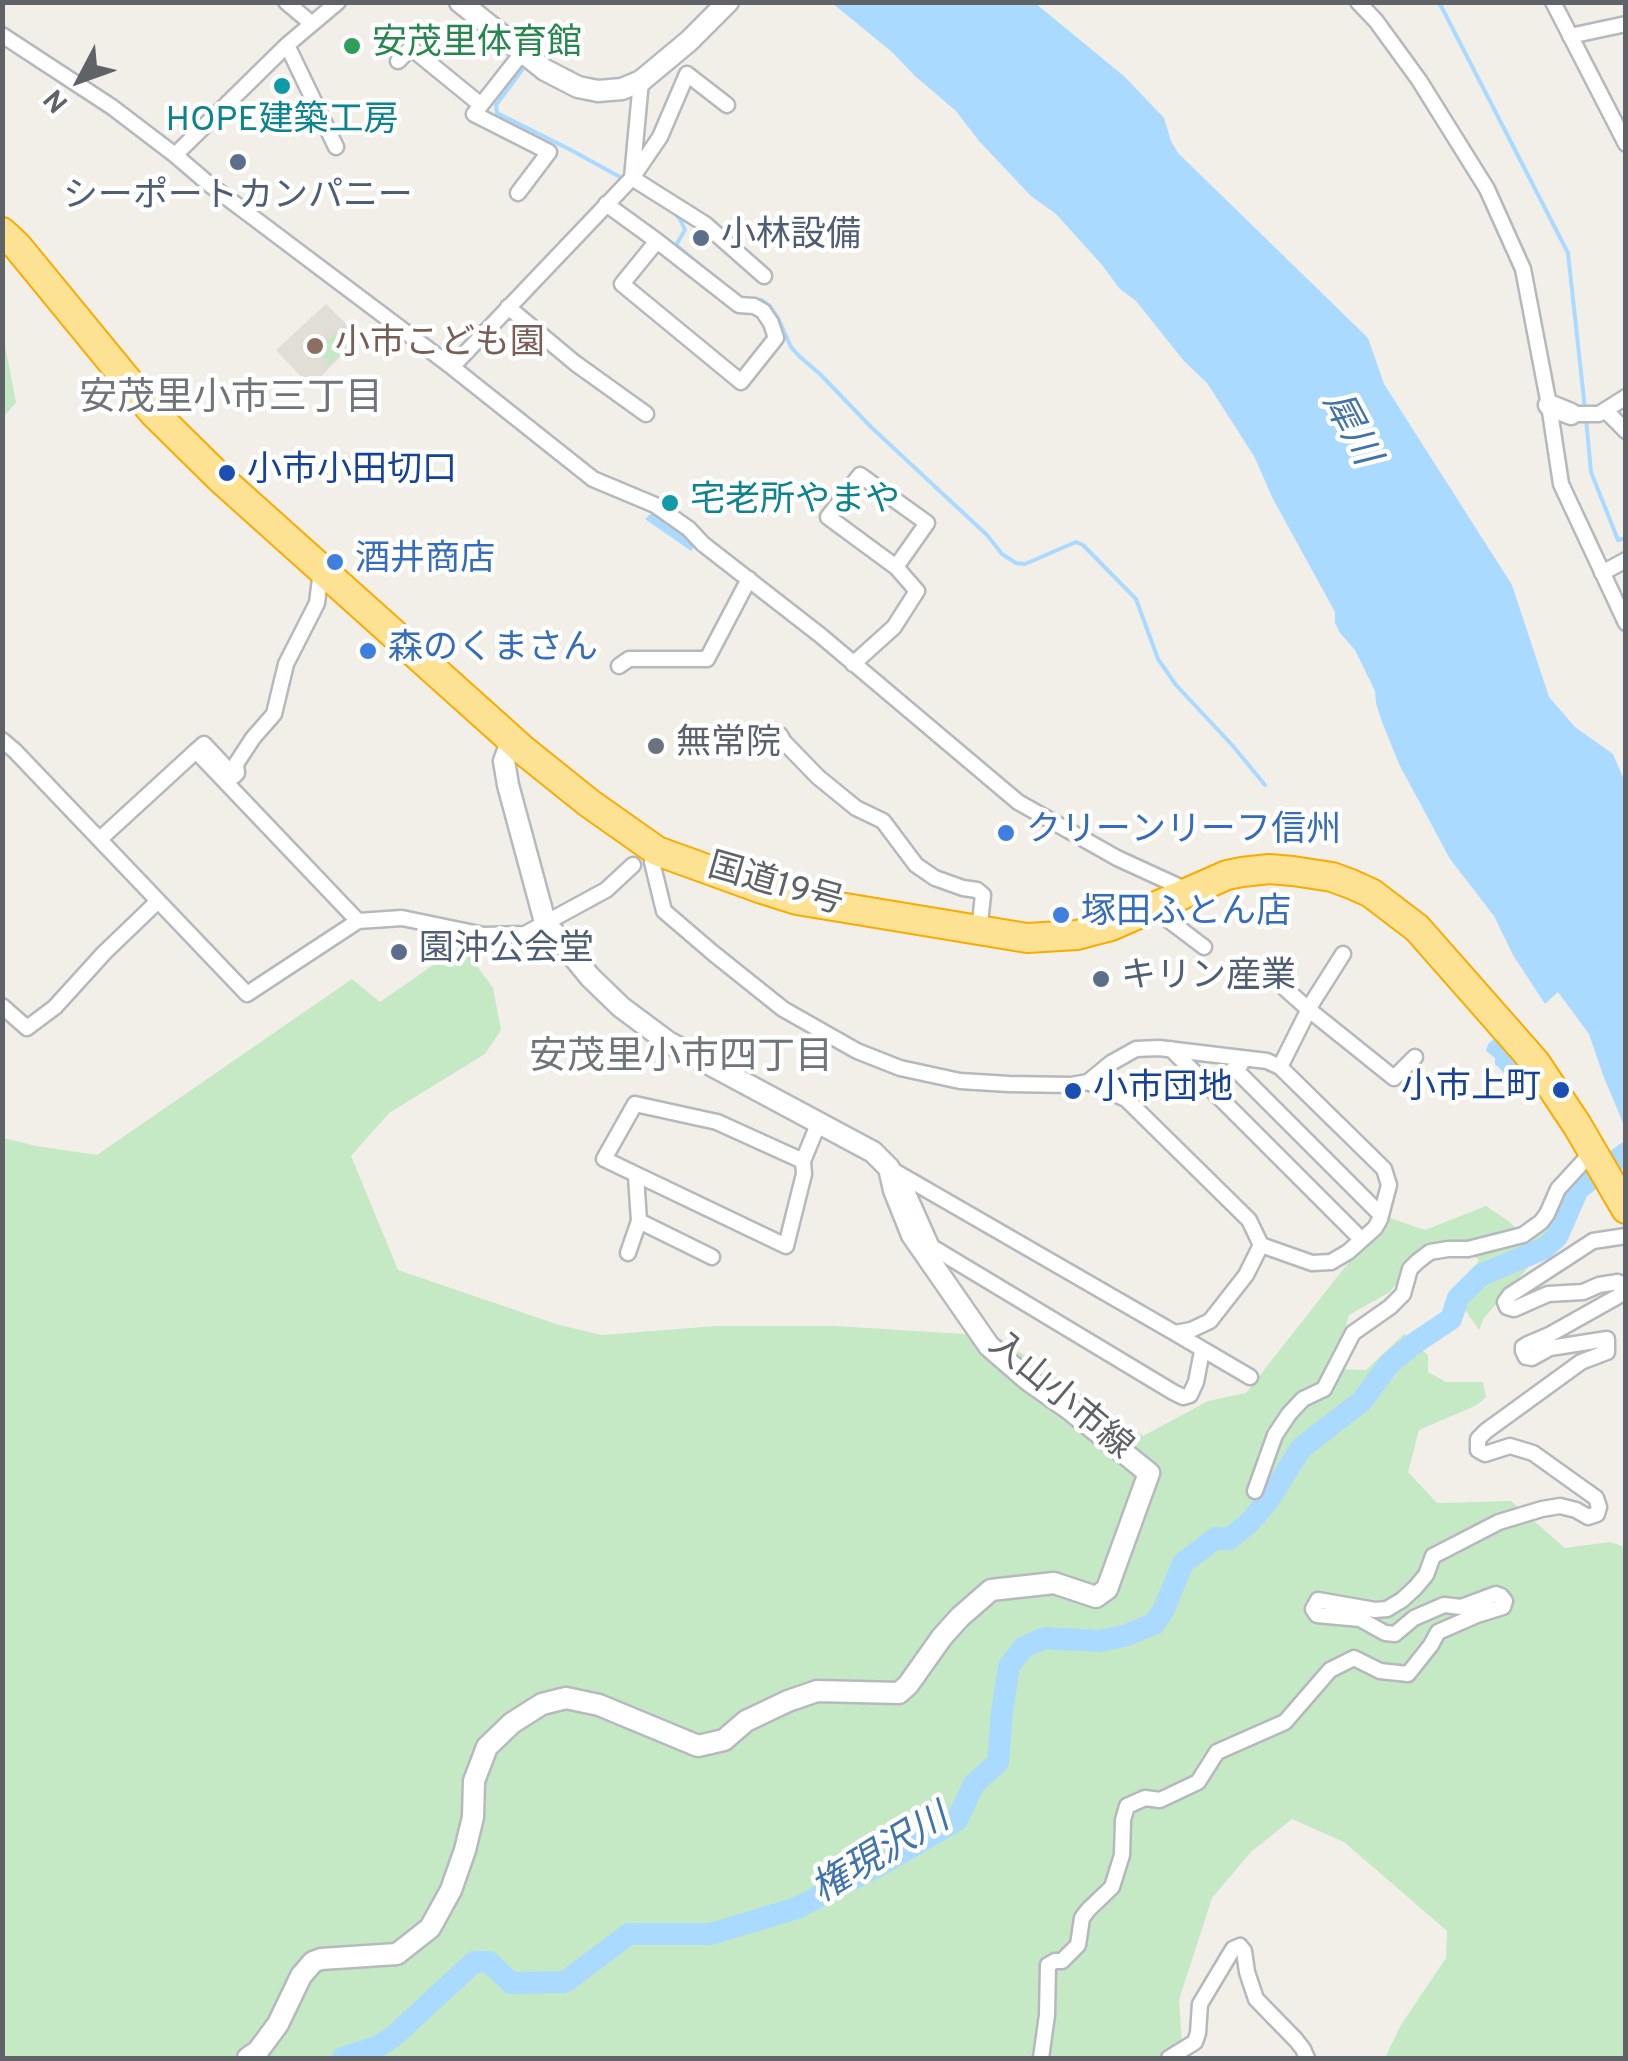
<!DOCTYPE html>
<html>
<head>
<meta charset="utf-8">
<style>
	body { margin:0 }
	#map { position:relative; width:1628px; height:2061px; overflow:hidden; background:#f1efe8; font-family:Overpass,sans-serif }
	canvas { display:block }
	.frame { position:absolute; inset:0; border:5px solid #5f6368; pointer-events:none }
	.north { position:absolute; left:30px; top:30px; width:100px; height:100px; -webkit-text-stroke:8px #fff; paint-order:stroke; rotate:229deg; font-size:28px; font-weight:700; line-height:40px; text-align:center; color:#5f6368 }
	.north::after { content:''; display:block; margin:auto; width:35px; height:45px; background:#5f6368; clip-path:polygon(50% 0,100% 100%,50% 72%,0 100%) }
</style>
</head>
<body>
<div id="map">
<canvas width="1628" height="2061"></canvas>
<div class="frame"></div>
<div class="north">N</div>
</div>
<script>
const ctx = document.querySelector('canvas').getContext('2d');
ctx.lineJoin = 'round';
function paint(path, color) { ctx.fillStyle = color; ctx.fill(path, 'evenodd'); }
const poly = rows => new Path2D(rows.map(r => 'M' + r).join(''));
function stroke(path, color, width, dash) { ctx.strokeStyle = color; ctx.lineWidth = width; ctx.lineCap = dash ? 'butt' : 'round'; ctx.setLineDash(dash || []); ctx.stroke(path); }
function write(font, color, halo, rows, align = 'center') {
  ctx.font = font + ' Overpass,"Noto Sans JP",sans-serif'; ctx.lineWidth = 9; ctx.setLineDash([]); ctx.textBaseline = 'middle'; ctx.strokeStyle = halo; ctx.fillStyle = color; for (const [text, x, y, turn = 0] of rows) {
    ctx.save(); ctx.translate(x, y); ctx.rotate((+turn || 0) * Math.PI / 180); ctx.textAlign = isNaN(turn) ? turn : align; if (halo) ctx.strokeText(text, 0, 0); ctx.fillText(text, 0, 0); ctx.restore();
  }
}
const education = poly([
	[326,304,359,337,311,387,276,350]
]);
const green = poly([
	[344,325,357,337,330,364,317,351],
	[3,335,16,402,3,418,2,418],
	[462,945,493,988,501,1030,485,1054,389,1113,351,1156,398,1270,559,1325,602,1335,716,1326,835,1326,996,1336,1143,1436,1208,1401,1246,1393,1345,1267,1390,1218,1425,1230,1486,1206,1510,1222,1528,1242,1566,1196,1580,1208,1484,1318,1479,1330,1453,1292,1479,1261,1463,1241,1427,1244,1390,1292,1349,1315,1335,1369,1366,1370,1404,1334,1428,1355,1428,1372,1446,1382,1483,1382,1486,1397,1477,1405,1419,1430,1408,1472,1437,1503,1511,1501,1565,1548,1610,1542,1625,1547,1625,2058,1385,2058,1401,2025,1446,1958,1447,1931,1344,1842,1292,1819,1251,1852,1212,1898,1179,2000,1183,2058,3,2058,3,1138,36,1146,97,1155,352,979,380,1002]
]);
const water = poly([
	[832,3,1035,3,1125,77,1164,118,1171,141,1178,153,1368,338,1384,384,1512,585,1549,697,1575,727,1613,754,1625,782,1625,1128,1603,1075,1589,1034,1558,992,1545,1004,1513,955,1494,916,1450,859,1399,764,1382,722,1376,703,1375,691,1355,650,1340,633,1335,623,1335,612,1273,499,1254,456,1207,383,1184,361,1136,301,1119,288,1103,266,1056,214,1031,196,979,141,956,111,915,76,892,52],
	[650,514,657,515,691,540,695,546,691,551,645,519],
	[1502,1037,1524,1066,1519,1076,1505,1074,1495,1064,1495,1058,1486,1051,1488,1044,1495,1038]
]);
const stream = poly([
	[1439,2,1568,253,1585,409],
	[522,70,496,105,497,113,569,149,622,178],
	[672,210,680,219,685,230,676,245,717,279],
	[754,300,762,300,770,306,778,318,791,347,799,356,820,374,871,427,987,535,1002,554,1016,563,1025,564,1076,542,1083,545,1136,599,1158,659,1176,685,1233,746,1265,785],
	[1586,418,1591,472,1618,540,1626,538]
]);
const river = poly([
	[343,2058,377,2047,394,2036,474,1962,489,1962,511,1983,565,1982,629,1934,711,1934,797,1908,889,1860,957,1820,974,1784,998,1762,1002,1712,1009,1666,1024,1647,1045,1638,1100,1641,1124,1636,1154,1624,1163,1611,1183,1563,1216,1538,1229,1539,1249,1523,1268,1501,1301,1448,1362,1401,1389,1364,1412,1345,1451,1319,1458,1298,1481,1275,1545,1248,1557,1237,1578,1189,1626,1153]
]);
const street = poly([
	[286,2,311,23],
	[1358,2,1376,21,1419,80,1487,189,1523,269,1549,405,1561,484,1626,623],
	[1553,2,1626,144],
	[2,35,112,107,175,155,210,185,452,367,593,479,655,505,689,529,703,544,820,635,1018,802,1117,858,1178,886,1185,893],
	[1570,36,1626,24],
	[287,45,336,147],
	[398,61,411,48,481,105],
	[727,105,687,74,660,137,632,178,705,224,764,276],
	[175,155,287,45,338,2],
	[518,193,549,152,474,114,522,53],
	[606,204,657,241,739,305,754,306,763,311,771,323,776,338,741,382,622,284,657,241],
	[508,307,575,363,646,414],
	[452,367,632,178,641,81],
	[1605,410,1626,431],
	[1571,414,1599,414,1626,397],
	[1602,573,1626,560],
	[853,664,894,627,917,591,896,567,828,517,860,475,927,523,896,567],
	[619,666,629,659,707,659,749,579],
	[780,735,784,742,818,777,856,808,883,821,916,865,935,878,963,888,977,890,983,895,979,931],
	[2,740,15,751,247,994,358,921,402,918,484,935,525,934,606,890,633,865],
	[196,751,204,744,234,776,237,773,236,764,253,738,274,714,286,664,317,603,321,571],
	[100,839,196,751,358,921],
	[657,851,652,862,664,911,713,953,783,1009,857,1051,900,1068,960,1081,1009,1084,1071,1085,1088,1082,1126,1099,1249,1220,1261,1245,1246,1275,1210,1321,1191,1330,1175,1333,889,1168],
	[1158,906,1167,919,1204,947],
	[1269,974,1308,1009,1394,1078,1415,1057],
	[2,1006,27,1028,55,1007,104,953,157,902],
	[1171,1049,1361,1239],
	[1280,1067,1312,1003,1343,954],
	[1235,1069,1381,1215],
	[1088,1082,1111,1063,1136,1049,1159,1048,1267,1061,1280,1067,1384,1169,1389,1185,1380,1219,1375,1228,1348,1252,1331,1262,1312,1263,1261,1245],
	[1209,1087,1241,1064],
	[803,1161,717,1122,635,1104,604,1159,786,1246,804,1174,803,1161,819,1122],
	[636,1176,639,1221,712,1257],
	[907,1179,908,1193,932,1247,1173,1392,1183,1397,1190,1395,1196,1382,1202,1351],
	[628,1253,639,1221],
	[1175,1333,1250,1377],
	[1255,1491,1275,1435,1289,1414,1303,1399,1324,1389,1353,1333,1390,1307,1403,1294,1410,1269,1417,1262,1430,1252,1448,1249,1468,1249,1523,1235,1541,1222,1547,1214,1558,1189,1592,1152],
	[1041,2058,1047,2015,1048,1965,1055,1961,1062,1961,1078,1945,1082,1918,1088,1910,1112,1887,1122,1855,1123,1820,1127,1806,1145,1798,1160,1800,1198,1782,1217,1752,1285,1722,1330,1670,1354,1658,1380,1671,1408,1674,1431,1645,1438,1632,1477,1615,1503,1607,1505,1601,1501,1596,1496,1594,1461,1607,1444,1605,1414,1618,1395,1634,1385,1633,1360,1619,1317,1615,1313,1609,1318,1600,1375,1610,1387,1609,1402,1600,1415,1588,1426,1575,1433,1556,1499,1522,1542,1509,1560,1506,1576,1510,1588,1517,1597,1514,1599,1507,1596,1498,1533,1453,1510,1446,1485,1454,1478,1450,1478,1439,1486,1431,1581,1362,1607,1352,1607,1339,1550,1348,1532,1358,1526,1357,1523,1351,1523,1347,1528,1344,1549,1335,1622,1294,1624,1287,1618,1282,1599,1285,1583,1292,1548,1294,1514,1309,1507,1307,1505,1302,1510,1295,1593,1241,1626,1236],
	[1169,2058,1195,2042,1198,2033,1200,2004,1233,1949,1240,1946,1244,1951,1247,1972,1256,1999,1296,2040,1303,2049,1307,2058]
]);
const secondary = poly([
	[460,2,545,70,578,87,598,91,622,89,641,81,689,41,728,2],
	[1549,405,1571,414],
	[248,2058,258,2051,278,2024,301,1976,313,1962,321,1959,397,1954,430,1928,451,1890,465,1850,473,1817,474,1781,487,1747,512,1723,542,1704,566,1698,599,1705,698,1746,724,1740,746,1721,788,1701,817,1691,899,1693,908,1685,942,1637,960,1617,991,1590,1054,1583,1096,1597,1107,1589,1149,1473,1068,1408,1027,1379,989,1346,912,1235,894,1190,889,1168,873,1152,668,1042,621,1007,590,977,545,922,508,785,504,761,512,740]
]);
const highway = poly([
	[2,232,17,246,154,413,221,479,523,750,589,803,657,851,762,889,797,900,1027,938,1077,935,1111,926,1227,875,1242,872,1269,869,1293,871,1332,877,1351,884,1371,893,1417,928,1535,1062,1577,1125,1626,1209]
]);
const markers = [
	[352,46,10,"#2e9e5b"],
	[282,86,10,"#0f9aa8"],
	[238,162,10,"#5c6f8a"],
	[701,238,10,"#5c6f8a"],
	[315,346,10,"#8d6e63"],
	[227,473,10,"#1a4fb4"],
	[670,503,10,"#0f9aa8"],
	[335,562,10,"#3f7fe0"],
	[368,651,10,"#3f7fe0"],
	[656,746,10,"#6b7280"],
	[1006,833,10,"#3f7fe0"],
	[1061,915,10,"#3f7fe0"],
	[399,952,10,"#5c6f8a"],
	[1101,979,10,"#5c6f8a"],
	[1561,1090,10,"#1a4fb4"],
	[1073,1091,10,"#1a4fb4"]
];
const leisureNames = [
	["安茂里体育館",372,46]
];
const cultureNames = [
	["HOPE建築工房",282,123],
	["宅老所やまや",690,503,"left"]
];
const serviceNames = [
	["シーポートカンパニー",238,199,"center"],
	["小林設備",721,238],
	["園沖公会堂",419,952],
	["キリン産業",1121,979]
];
const educationNames = [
	["小市こども園",335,346]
];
const transitNames = [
	["小市小田切口",247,473],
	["小市上町",1541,1090,"right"],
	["小市団地",1093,1091]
];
const shopNames = [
	["酒井商店",355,562],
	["森のくまさん",388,651],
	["クリーンリーフ信州",1026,833],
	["塚田ふとん店",1081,915]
];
const worshipNames = [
	["無常院",676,746]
];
const streetNames = [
	["国道19号",775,887,16],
	["入山小市線",1059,1398,40]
];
const neighbourhoodNames = [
	["安茂里小市三丁目",231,401],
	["安茂里小市四丁目",681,1060]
];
const waterNames = [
	["犀川",1348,430,62],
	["権現沢川",882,1857,-31]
];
paint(education, '#e1ded6');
paint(green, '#c5e8c5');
paint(water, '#aadaff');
stroke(stream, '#aadaff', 4);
stroke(river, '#aadaff', 22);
stroke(street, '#b5b8bc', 19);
stroke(secondary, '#b6babf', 25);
stroke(highway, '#f9ab00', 32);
stroke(street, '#fff', 14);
stroke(secondary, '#fff', 20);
stroke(highway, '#fde293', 28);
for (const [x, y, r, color] of markers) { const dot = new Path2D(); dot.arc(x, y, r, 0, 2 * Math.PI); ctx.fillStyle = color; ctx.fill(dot); stroke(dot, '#fff', 4); }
write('35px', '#27864d', '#fff', leisureNames, 'left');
write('35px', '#0d838f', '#fff', cultureNames);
write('35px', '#4e5e75', '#fff', serviceNames, 'left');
write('35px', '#785e54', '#fff', educationNames, 'left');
write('35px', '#164399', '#fff', transitNames, 'left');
write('35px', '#366cbe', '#fff', shopNames, 'left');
write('35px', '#5b616d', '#fff', worshipNames, 'left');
write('35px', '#5f6368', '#fff', streetNames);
write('38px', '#70757a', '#fff', neighbourhoodNames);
write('italic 38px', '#4174aa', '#fff', waterNames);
</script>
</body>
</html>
